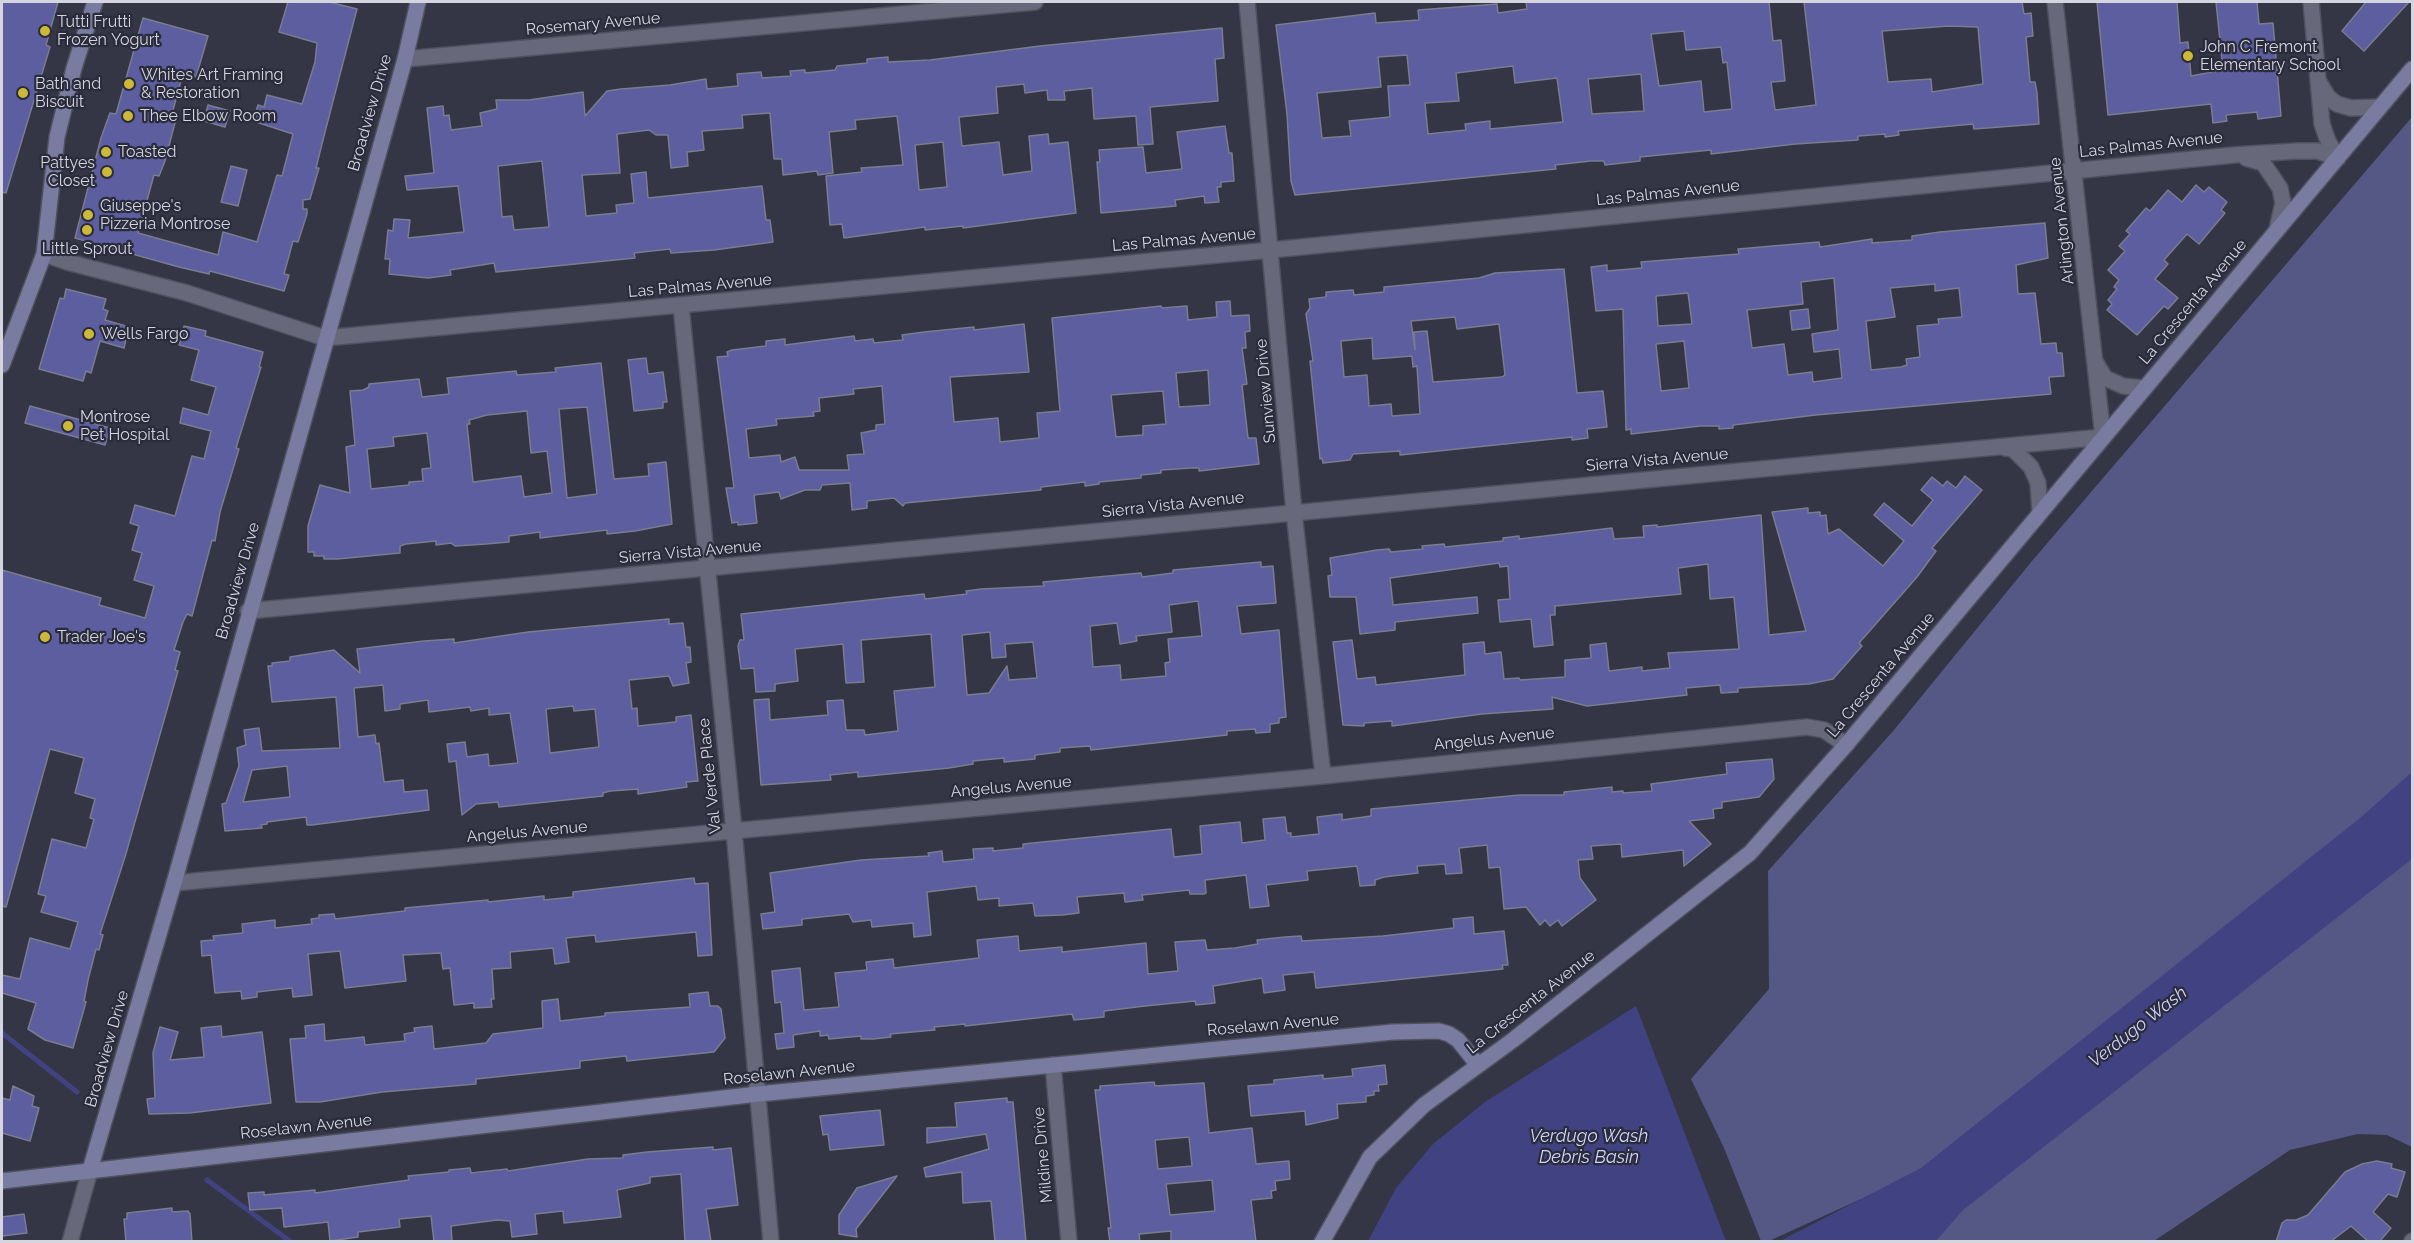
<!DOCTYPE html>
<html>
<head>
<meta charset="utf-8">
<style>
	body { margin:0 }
	#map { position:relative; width:2414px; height:1243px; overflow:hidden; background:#343646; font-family:Raleway,sans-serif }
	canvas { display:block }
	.frame { position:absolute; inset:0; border:3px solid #d4d5df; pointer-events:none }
</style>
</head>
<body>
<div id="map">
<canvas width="2414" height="1243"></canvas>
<div class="frame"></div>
</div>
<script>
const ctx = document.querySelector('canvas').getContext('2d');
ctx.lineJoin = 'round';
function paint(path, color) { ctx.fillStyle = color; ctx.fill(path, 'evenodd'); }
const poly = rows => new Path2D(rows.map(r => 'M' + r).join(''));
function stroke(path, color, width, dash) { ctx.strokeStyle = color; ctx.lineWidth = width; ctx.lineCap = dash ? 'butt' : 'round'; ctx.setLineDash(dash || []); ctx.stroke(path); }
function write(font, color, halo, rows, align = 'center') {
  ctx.font = font + ' Raleway,sans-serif'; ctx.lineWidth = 4.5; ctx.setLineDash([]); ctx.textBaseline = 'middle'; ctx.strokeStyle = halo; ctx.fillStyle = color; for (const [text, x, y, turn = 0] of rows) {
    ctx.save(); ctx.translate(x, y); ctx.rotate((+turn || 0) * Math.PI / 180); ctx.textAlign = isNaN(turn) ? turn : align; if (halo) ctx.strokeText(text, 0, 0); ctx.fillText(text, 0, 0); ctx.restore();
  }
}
const green = poly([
	[2412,117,2412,1147,2387,1135,2358,1134,2290,1150,2154,1241,1935,1241,1918,1173,1769,1241,1761,1241,1724,1148,1691,1079,1769,989,1768,871,1894,730,2032,561]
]);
const water = poly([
	[2412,772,2412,859,1963,1210,1936,1241,1780,1241,1921,1168,2360,818],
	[1636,1006,1726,1241,1368,1241,1396,1188,1433,1144,1485,1102]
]);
const stream = poly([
	[2,1033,77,1092],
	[207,1180,291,1242]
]);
const building = poly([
	[2,2,58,2,46,45,50,47,6,193,2,192,2,2],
	[288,2,329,2,357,9,325,132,316,168,319,168,310,199,303,200,303,209,307,209,307,214,298,242,293,241,284,274,289,275,284,291,210,271,209,274,179,267,75,238,101,138,110,113,116,114,143,18,208,36,196,77,183,73,172,114,177,115,165,161,159,176,154,175,138,233,218,255,223,232,257,242,277,175,282,176,293,134,253,121,258,105,264,107,267,95,302,104,315,62,317,43,279,32,288,2],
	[1526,2,1769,2,1773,41,1781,40,1785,81,1771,82,1775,110,1816,105,1804,2,2022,2,2024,14,2031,13,2033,36,2026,37,2030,82,2035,82,2037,93,2039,124,1974,129,1973,124,1898,131,1899,135,1885,137,1885,134,1858,136,1858,140,1795,144,1711,154,1711,150,1640,157,1640,161,1605,165,1604,161,1591,161,1555,165,1556,169,1295,195,1291,181,1287,114,1276,25,1375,13,1376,23,1419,20,1418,10,1497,4,1498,13,1527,9,1526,2],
	[1949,26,1978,27,1983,84,1932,92,1931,79,1888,82,1882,31,1949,26],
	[1684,31,1686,50,1721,47,1723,63,1727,62,1732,109,1704,112,1701,81,1659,86,1651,34,1684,31],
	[1407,55,1410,85,1388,86,1390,117,1349,121,1351,136,1322,138,1317,93,1381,87,1378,57,1407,55],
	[1513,66,1515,83,1557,78,1563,122,1490,129,1490,121,1465,124,1466,130,1428,134,1425,103,1459,101,1456,73,1513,66],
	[1641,74,1644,111,1592,114,1588,79,1641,74],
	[2097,2,2177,2,2180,43,2188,42,2191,76,2223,70,2216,2,2257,2,2259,24,2273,23,2281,116,2258,119,2257,112,2226,115,2227,121,2213,123,2211,104,2108,115,2097,2],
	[2366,2,2409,2,2364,51,2342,31,2366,2],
	[1222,28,1224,58,1215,59,1218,101,1150,107,1153,144,1138,145,1136,116,1094,119,1092,88,1064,91,1065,100,1048,100,1047,90,1025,93,1024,84,996,87,998,113,959,117,962,146,999,142,1003,175,1032,171,1029,136,1048,134,1049,144,1068,142,1076,213,963,228,963,226,925,230,925,227,844,238,842,224,830,225,826,176,862,172,861,168,903,165,897,116,855,120,856,129,829,132,833,173,818,175,817,171,783,175,782,159,774,159,770,113,742,115,743,128,702,131,704,150,687,152,688,166,671,168,668,135,656,135,649,130,617,134,620,173,582,175,586,216,617,213,616,205,634,203,631,174,646,172,648,198,762,186,766,220,770,220,773,242,714,250,671,253,670,249,634,253,635,258,496,272,494,263,450,270,451,275,428,278,389,274,390,259,385,259,388,230,393,231,394,219,410,220,408,238,464,232,458,186,407,190,405,176,434,173,427,108,443,106,444,116,449,115,451,130,482,126,480,113,497,109,496,100,529,100,583,92,585,116,607,91,621,89,670,85,706,79,707,89,738,86,737,74,761,72,762,78,791,76,790,71,805,70,805,73,835,70,837,66,867,63,867,59,888,57,888,62,930,60,1040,46,1222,28],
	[943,142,947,187,919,190,915,145,943,142],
	[542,161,549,227,514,230,512,216,502,217,498,166,542,161],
	[208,105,230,111,225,127,204,121,208,105],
	[1225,126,1229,153,1232,153,1234,181,1221,182,1221,187,1217,187,1219,202,1205,203,1204,196,1175,200,1176,206,1101,213,1097,162,1100,162,1099,150,1143,147,1146,173,1182,169,1177,132,1225,126],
	[231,166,247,170,238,206,221,202,231,166],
	[2196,185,2204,192,2209,187,2227,202,2221,210,2225,213,2199,244,2187,234,2164,260,2168,264,2155,279,2178,298,2168,309,2164,306,2137,335,2107,310,2112,304,2108,300,2117,289,2114,287,2119,280,2108,270,2125,251,2119,246,2130,234,2126,231,2146,208,2150,211,2168,190,2182,202,2196,185],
	[2045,223,2048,258,2016,265,2018,294,2035,293,2041,344,2056,343,2057,353,2062,353,2064,376,2049,377,2051,394,1816,415,1733,425,1733,428,1719,429,1719,426,1700,426,1631,434,1631,429,1626,430,1623,309,1596,311,1591,267,1607,265,1607,271,1642,268,1641,262,1739,254,1738,249,1819,242,1820,247,1872,239,1872,243,1912,240,1912,236,1940,232,2045,223],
	[1834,278,1838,330,1812,334,1814,352,1839,349,1842,378,1813,382,1812,372,1788,375,1784,344,1752,348,1747,310,1803,304,1801,282,1834,278],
	[1935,284,1935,291,1959,288,1962,317,1938,319,1939,324,1917,326,1920,357,1906,359,1907,365,1901,367,1871,370,1866,321,1895,317,1890,288,1935,284],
	[1688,293,1692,324,1658,326,1656,296,1688,293],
	[1684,341,1689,388,1661,391,1656,344,1684,341],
	[1564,269,1577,393,1603,391,1607,427,1587,429,1588,438,1572,440,1572,437,1400,455,1400,451,1353,454,1350,460,1323,463,1322,458,1320,459,1310,361,1313,361,1306,314,1310,308,1309,299,1326,297,1326,292,1353,290,1354,295,1384,292,1384,287,1479,278,1495,273,1564,269],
	[1455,317,1457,329,1499,324,1505,375,1502,377,1433,382,1427,331,1414,332,1415,350,1411,321,1455,317],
	[1372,338,1373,359,1412,356,1413,367,1417,366,1420,414,1392,416,1391,404,1369,406,1367,375,1344,377,1341,341,1372,338],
	[66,289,106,299,103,309,108,311,105,320,129,327,124,348,100,341,91,373,86,371,83,381,39,369,60,298,64,299,66,289],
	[1230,301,1231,316,1249,315,1250,331,1245,332,1246,348,1242,348,1247,384,1242,385,1248,438,1256,438,1259,464,1199,471,1199,468,1191,468,1161,470,1161,473,1141,475,1141,478,1099,482,1099,484,1085,486,1085,482,1041,487,1041,490,905,503,903,506,894,498,867,501,867,508,852,510,850,483,822,485,820,490,805,490,781,499,779,492,754,495,757,523,738,525,738,522,732,523,726,488,734,488,717,357,728,356,727,352,732,350,766,346,766,341,785,339,785,345,854,336,855,341,873,339,874,343,903,340,902,335,924,332,974,327,974,330,1024,324,1029,372,950,377,954,422,998,418,1000,442,1039,438,1037,413,1060,411,1052,318,1161,306,1162,308,1187,306,1188,320,1217,317,1216,302,1230,301],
	[1208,370,1210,405,1179,407,1176,373,1208,370],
	[882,386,885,424,876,425,876,430,861,433,864,454,847,455,849,470,799,470,795,457,781,462,780,455,749,458,746,429,777,425,776,419,814,416,813,412,820,411,819,398,854,394,853,389,882,386],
	[1163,391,1166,424,1143,426,1143,435,1116,437,1111,395,1163,391],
	[1808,309,1810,328,1792,330,1790,311,1808,309],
	[184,326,206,331,205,336,263,352,259,367,261,367,236,448,239,449,220,512,215,541,212,540,192,616,187,614,183,622,174,650,180,652,175,670,178,671,125,857,100,934,103,935,99,950,96,949,88,980,84,1001,86,1002,73,1048,45,1040,28,1029,36,1003,2,993,2,975,20,979,30,938,70,949,78,922,41,912,46,896,38,894,52,839,86,848,94,819,90,818,95,799,75,793,84,758,50,749,6,907,2,906,2,570,101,598,99,605,145,618,154,586,134,580,142,553,132,550,139,526,130,523,135,505,175,516,192,456,204,459,211,431,180,423,183,408,208,415,216,387,191,380,199,350,179,345,184,326],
	[646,358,648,374,663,372,667,402,663,402,663,408,634,411,628,360,646,358],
	[601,363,614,479,649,476,648,464,666,462,672,524,635,531,607,534,607,530,540,538,540,532,509,536,509,542,486,544,455,546,451,543,436,545,436,541,406,544,400,546,400,553,337,559,324,559,324,556,314,556,314,552,308,552,308,526,320,485,350,493,346,447,355,445,350,391,363,390,369,387,369,384,419,379,422,397,449,394,447,378,516,371,517,375,556,372,555,368,601,363],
	[587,407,597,494,567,498,559,409,587,407],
	[527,411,531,453,547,451,552,493,524,497,521,476,473,482,467,424,470,424,469,420,487,415,527,411],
	[427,433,431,468,422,469,423,481,409,482,409,485,371,489,367,449,394,446,393,437,427,433],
	[30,406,110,428,105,445,25,423,30,406],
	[1965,476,1982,490,1932,548,1936,551,1917,577,1859,643,1862,646,1833,679,1809,684,1738,688,1738,692,1721,693,1720,685,1686,688,1687,695,1587,706,1552,697,1553,709,1482,714,1392,726,1392,721,1364,723,1364,726,1343,725,1333,642,1352,640,1357,679,1375,677,1376,685,1465,675,1463,644,1484,642,1485,654,1501,652,1504,679,1519,678,1520,680,1565,677,1565,660,1591,658,1590,645,1606,643,1609,671,1642,667,1642,671,1670,668,1668,653,1739,649,1734,597,1710,599,1708,564,1678,568,1681,594,1555,606,1555,615,1550,615,1553,645,1534,647,1531,619,1500,622,1498,600,1510,599,1508,566,1500,567,1499,563,1390,578,1393,605,1477,597,1478,613,1395,622,1395,630,1360,634,1356,597,1330,597,1328,576,1332,575,1330,558,1377,550,1389,549,1391,552,1423,549,1422,546,1444,544,1445,547,1503,541,1503,538,1519,536,1519,539,1612,528,1614,539,1644,537,1643,526,1657,525,1657,527,1761,515,1769,635,1806,631,1772,512,1808,508,1808,513,1820,512,1820,516,1826,515,1828,534,1839,529,1883,566,1904,541,1874,515,1884,503,1912,526,1933,500,1921,490,1932,477,1943,486,1947,481,1956,488,1965,476],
	[1261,562,1261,567,1273,566,1276,603,1237,606,1241,634,1279,630,1286,717,1279,718,1279,723,1270,724,1270,732,1256,733,1255,729,1227,731,1227,735,1091,750,1090,746,1060,748,1060,752,1035,755,1035,759,1004,762,1004,758,973,761,973,764,949,768,858,777,858,772,830,775,831,780,761,785,754,700,769,699,770,720,828,715,827,701,843,700,846,730,864,730,865,735,898,731,894,691,935,687,931,634,861,640,864,682,846,683,843,644,795,649,798,681,775,684,775,691,756,692,754,668,741,669,738,646,740,640,744,640,741,614,924,594,925,599,967,594,966,591,981,589,1044,586,1043,582,1141,573,1142,577,1173,573,1173,570,1261,562],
	[1198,601,1202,636,1168,639,1170,662,1165,663,1166,676,1121,680,1120,665,1093,667,1090,626,1117,623,1120,644,1137,641,1136,636,1172,632,1169,605,1198,601],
	[990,632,992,658,1006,657,1005,644,1033,642,1037,678,1009,680,1007,666,989,693,967,695,962,635,990,632],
	[669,619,669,624,683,623,686,647,690,647,691,662,686,663,689,683,673,686,669,676,629,680,632,709,637,708,638,726,676,722,676,717,691,715,698,781,686,782,687,787,638,794,638,789,610,791,603,793,603,796,499,807,498,802,476,804,462,815,456,761,449,762,447,744,465,742,467,757,488,754,489,766,518,763,510,713,489,715,489,708,471,711,470,707,429,712,428,700,400,704,400,709,385,711,383,685,354,688,358,737,375,735,376,744,379,743,384,782,403,780,404,792,427,790,429,810,312,825,307,825,306,817,267,822,267,824,261,825,262,828,225,831,222,804,226,803,239,766,237,748,246,745,244,730,259,728,262,751,340,748,336,697,272,702,268,666,272,666,272,663,290,661,290,657,334,650,360,673,357,649,424,641,454,639,454,643,528,632,669,619],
	[573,706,574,711,595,709,599,747,550,753,546,709,573,706],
	[287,766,290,797,243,802,252,770,287,766],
	[1772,759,1774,779,1759,797,1722,802,1722,808,1713,809,1714,818,1689,821,1711,844,1684,866,1683,850,1622,857,1621,844,1591,846,1593,859,1578,860,1580,878,1596,900,1562,926,1558,920,1550,926,1545,920,1540,925,1526,907,1504,909,1500,867,1489,868,1487,845,1459,848,1462,873,1446,874,1445,864,1417,866,1418,873,1384,877,1375,880,1375,885,1360,886,1357,866,1307,871,1308,880,1266,885,1269,906,1250,908,1246,875,1205,880,1206,893,1204,894,1190,894,1189,890,1142,895,1143,900,1125,902,1124,893,1077,897,1079,913,1062,915,1035,916,1033,903,999,906,999,898,978,900,976,886,927,892,931,935,914,937,913,923,872,927,871,920,853,922,849,914,802,919,802,925,763,929,761,914,775,912,770,873,861,860,929,856,928,853,942,851,943,862,974,859,973,849,993,848,993,851,1023,848,1023,844,1171,829,1174,857,1202,854,1200,826,1240,822,1242,843,1265,840,1263,819,1285,817,1287,833,1291,833,1291,837,1319,834,1317,817,1342,814,1342,820,1371,816,1371,809,1520,795,1564,795,1564,792,1612,787,1612,792,1623,791,1623,793,1652,791,1651,784,1727,774,1726,763,1772,759],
	[694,878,695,884,708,883,712,955,698,956,696,932,596,942,595,935,566,938,569,962,555,964,553,948,510,952,511,968,492,969,494,999,491,999,492,1007,474,1008,474,1003,454,1005,450,968,443,969,441,953,403,955,406,981,345,988,340,951,308,954,312,995,293,997,292,988,257,992,257,997,242,999,241,991,215,993,211,955,202,956,201,941,214,940,213,936,243,933,242,924,275,920,275,928,312,924,311,919,319,918,319,915,334,914,335,919,405,911,405,908,488,900,488,902,544,896,544,900,573,897,573,892,694,878],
	[1473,917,1474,934,1504,931,1508,965,1502,965,1503,969,1316,988,1314,972,1283,975,1285,990,1264,993,1262,978,1213,986,1215,1003,1196,1005,1195,1001,1145,1006,1104,1011,1104,1017,1074,1020,1072,1014,965,1026,965,1024,934,1027,935,1030,890,1034,891,1037,873,1039,861,1039,861,1036,829,1039,828,1035,820,1036,820,1031,793,1035,794,1047,777,1049,775,1034,784,1033,781,1002,775,1003,772,971,800,968,804,1010,839,1007,835,973,867,970,866,962,893,959,894,968,979,958,977,940,1018,936,1019,951,1062,947,1062,952,1146,943,1148,974,1178,971,1175,942,1205,940,1207,950,1235,948,1258,944,1257,940,1285,937,1301,936,1302,941,1383,936,1454,928,1453,919,1473,917],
	[708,992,710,1006,718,1006,721,1009,725,1038,714,1052,627,1061,626,1056,580,1061,580,1068,476,1079,476,1084,382,1092,320,1102,296,1102,290,1039,306,1038,305,1026,324,1024,325,1041,364,1037,365,1045,405,1041,404,1034,415,1032,414,1028,432,1026,434,1049,486,1043,493,1034,543,1028,542,1001,558,999,560,1021,605,1016,605,1013,690,1007,689,994,708,992],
	[221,1026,222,1037,262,1032,271,1103,190,1113,149,1114,147,1099,155,1098,153,1053,160,1027,178,1032,170,1060,204,1057,201,1028,221,1026],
	[1385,1065,1387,1084,1378,1085,1379,1091,1374,1091,1374,1095,1366,1096,1366,1102,1337,1104,1338,1118,1306,1125,1305,1111,1251,1116,1248,1086,1274,1084,1274,1080,1323,1075,1323,1079,1353,1076,1352,1069,1385,1065],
	[1154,1082,1155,1086,1204,1083,1209,1133,1252,1128,1256,1164,1289,1161,1290,1179,1275,1181,1276,1190,1271,1191,1272,1198,1251,1200,1256,1242,1171,1242,1171,1231,1139,1234,1140,1242,1110,1242,1108,1228,1111,1228,1095,1090,1100,1090,1100,1086,1154,1082],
	[1189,1137,1192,1166,1158,1169,1155,1140,1189,1137],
	[1212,1180,1215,1211,1170,1215,1166,1184,1212,1180],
	[13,1086,34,1096,32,1106,39,1108,30,1141,2,1133,2,1098,10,1100,13,1086],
	[1007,1098,1007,1102,1013,1102,1026,1242,995,1242,991,1201,963,1203,962,1172,926,1177,924,1168,989,1149,986,1134,927,1143,927,1128,957,1127,955,1103,1007,1098],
	[880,1110,884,1145,830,1150,828,1134,823,1135,820,1116,880,1110],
	[713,1147,713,1150,731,1148,738,1205,706,1209,711,1242,685,1242,681,1174,650,1177,650,1183,617,1190,621,1217,564,1223,563,1211,535,1214,537,1234,512,1237,510,1221,497,1220,451,1226,452,1242,434,1242,431,1216,399,1219,400,1227,358,1232,358,1237,330,1241,328,1222,284,1227,282,1208,250,1210,248,1193,264,1192,264,1195,315,1190,315,1193,409,1180,408,1176,449,1172,449,1170,470,1168,471,1173,507,1169,508,1171,588,1159,623,1158,623,1155,647,1152,713,1147],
	[2377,1161,2392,1164,2391,1168,2405,1172,2397,1197,2388,1194,2373,1212,2391,1228,2379,1242,2369,1242,2351,1226,2330,1242,2276,1242,2282,1223,2286,1220,2296,1220,2308,1215,2345,1172,2362,1164,2377,1161],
	[897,1176,856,1229,857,1237,839,1234,839,1215,857,1188,897,1176],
	[172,1208,172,1212,188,1211,190,1214,192,1242,126,1242,124,1219,127,1219,127,1213,172,1208],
	[24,1214,27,1233,2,1236,2,1217,24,1214]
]);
const street = poly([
	[1247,2,1294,512,1323,776],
	[2311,2,2322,124,2328,141,2338,158],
	[405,59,1035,2],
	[2319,82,2328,97,2337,104,2351,108,2380,107],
	[2246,158,2263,163,2280,188,2283,203,2277,229],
	[44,254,67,262,187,293,325,338,1271,250,2234,155,2297,151,2317,151,2338,158],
	[681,306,734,831,771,1242],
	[2096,363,2105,378,2123,386,2143,388],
	[2005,448,2013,449,2031,467,2038,483,2040,513],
	[248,611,2103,437,2055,2],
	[174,883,1323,776,1807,727,1824,730,1846,745],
	[1053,1065,1069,1242],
	[70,1242,90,1170],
	[2412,1242,2412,1241]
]);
const secondary = poly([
	[2,365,44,254,57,137,74,68,95,2],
	[90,1170,174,883,405,59,418,2],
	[2,1181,758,1094,1393,1032,1439,1031,1449,1034,1458,1040,1478,1065],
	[1322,1242,1370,1157,1424,1105,1513,1040,1750,853,1846,745,2412,69]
]);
const markers = [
	[45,31,6,"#ccb938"],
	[2188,56,6,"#ccb938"],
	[129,84,6,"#ccb938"],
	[23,93,6,"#ccb938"],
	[128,116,6,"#ccb938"],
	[106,152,6,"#ccb938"],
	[107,172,6,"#ccb938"],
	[88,215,6,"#ccb938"],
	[87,230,6,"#ccb938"],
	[89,334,6,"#ccb938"],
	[68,426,6,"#ccb938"],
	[45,637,6,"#ccb938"]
];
const poiNames = [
	["Tutti Frutti",57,22],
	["Frozen Yogurt",57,40],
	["John C Fremont",2200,47],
	["Elementary School",2200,65],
	["Whites Art Framing",141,75],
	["& Restoration",141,93],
	["Bath and",35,84],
	["Biscuit",35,102],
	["Thee Elbow Room",140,116],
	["Toasted",118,152],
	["Pattyes",95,163,"right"],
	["Closet",95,181,"right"],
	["Giuseppe's",100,206],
	["Pizzeria Montrose",100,224],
	["Little Sprout",87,249,"center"],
	["Wells Fargo",101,334],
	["Montrose",80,417],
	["Pet Hospital",80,435],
	["Trader Joe's",57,637]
];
const streetNames = [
	["Rosemary Avenue",593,24,-5],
	["Broadview Drive",370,113,-74],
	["Las Palmas Avenue",2151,145,-6],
	["Las Palmas Avenue",1668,193,-6],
	["Arlington Avenue",2062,221,-96],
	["Las Palmas Avenue",1184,240,-5],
	["Las Palmas Avenue",700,286,-5],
	["La Crescenta Avenue",2193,302,-50],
	["Sunview Drive",1266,391,-95],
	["Sierra Vista Avenue",1657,460,-5],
	["Sierra Vista Avenue",1173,505,-6],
	["Sierra Vista Avenue",690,552,-5],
	["Broadview Drive",238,581,-74],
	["La Crescenta Avenue",1881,675,-50],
	["Angelus Avenue",1494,739,-6],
	["Val Verde Place",710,776,-96],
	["Angelus Avenue",1011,787,-5],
	["Angelus Avenue",527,832,-5],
	["La Crescenta Avenue",1531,1002,-38],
	["Roselawn Avenue",1273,1025,-5],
	["Broadview Drive",107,1049,-74],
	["Roselawn Avenue",789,1073,-6],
	["Roselawn Avenue",306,1127,-6],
	["Mildine Drive",1043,1155,-95]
];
const waterNames = [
	["Verdugo Wash",2138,1027,-38],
	["Verdugo Wash",1589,1137],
	["Debris Basin",1589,1158]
];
paint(green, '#555785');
paint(water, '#414281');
stroke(stream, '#414281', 5);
paint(building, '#5c5ea0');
stroke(building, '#7a7c8f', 1.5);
stroke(street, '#50515e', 18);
stroke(secondary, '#50515e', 18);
stroke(street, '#67697b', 15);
stroke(secondary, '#797ca0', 15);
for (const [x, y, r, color] of markers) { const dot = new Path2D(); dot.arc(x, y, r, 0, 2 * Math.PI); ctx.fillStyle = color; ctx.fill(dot); stroke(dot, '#2a2b3b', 2); }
write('16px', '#d4d5df', '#2a2b3b', poiNames, 'left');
write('16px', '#d4d5df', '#2a2b3b', streetNames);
write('italic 18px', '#d0d4fb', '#2a2b3b', waterNames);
</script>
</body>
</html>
